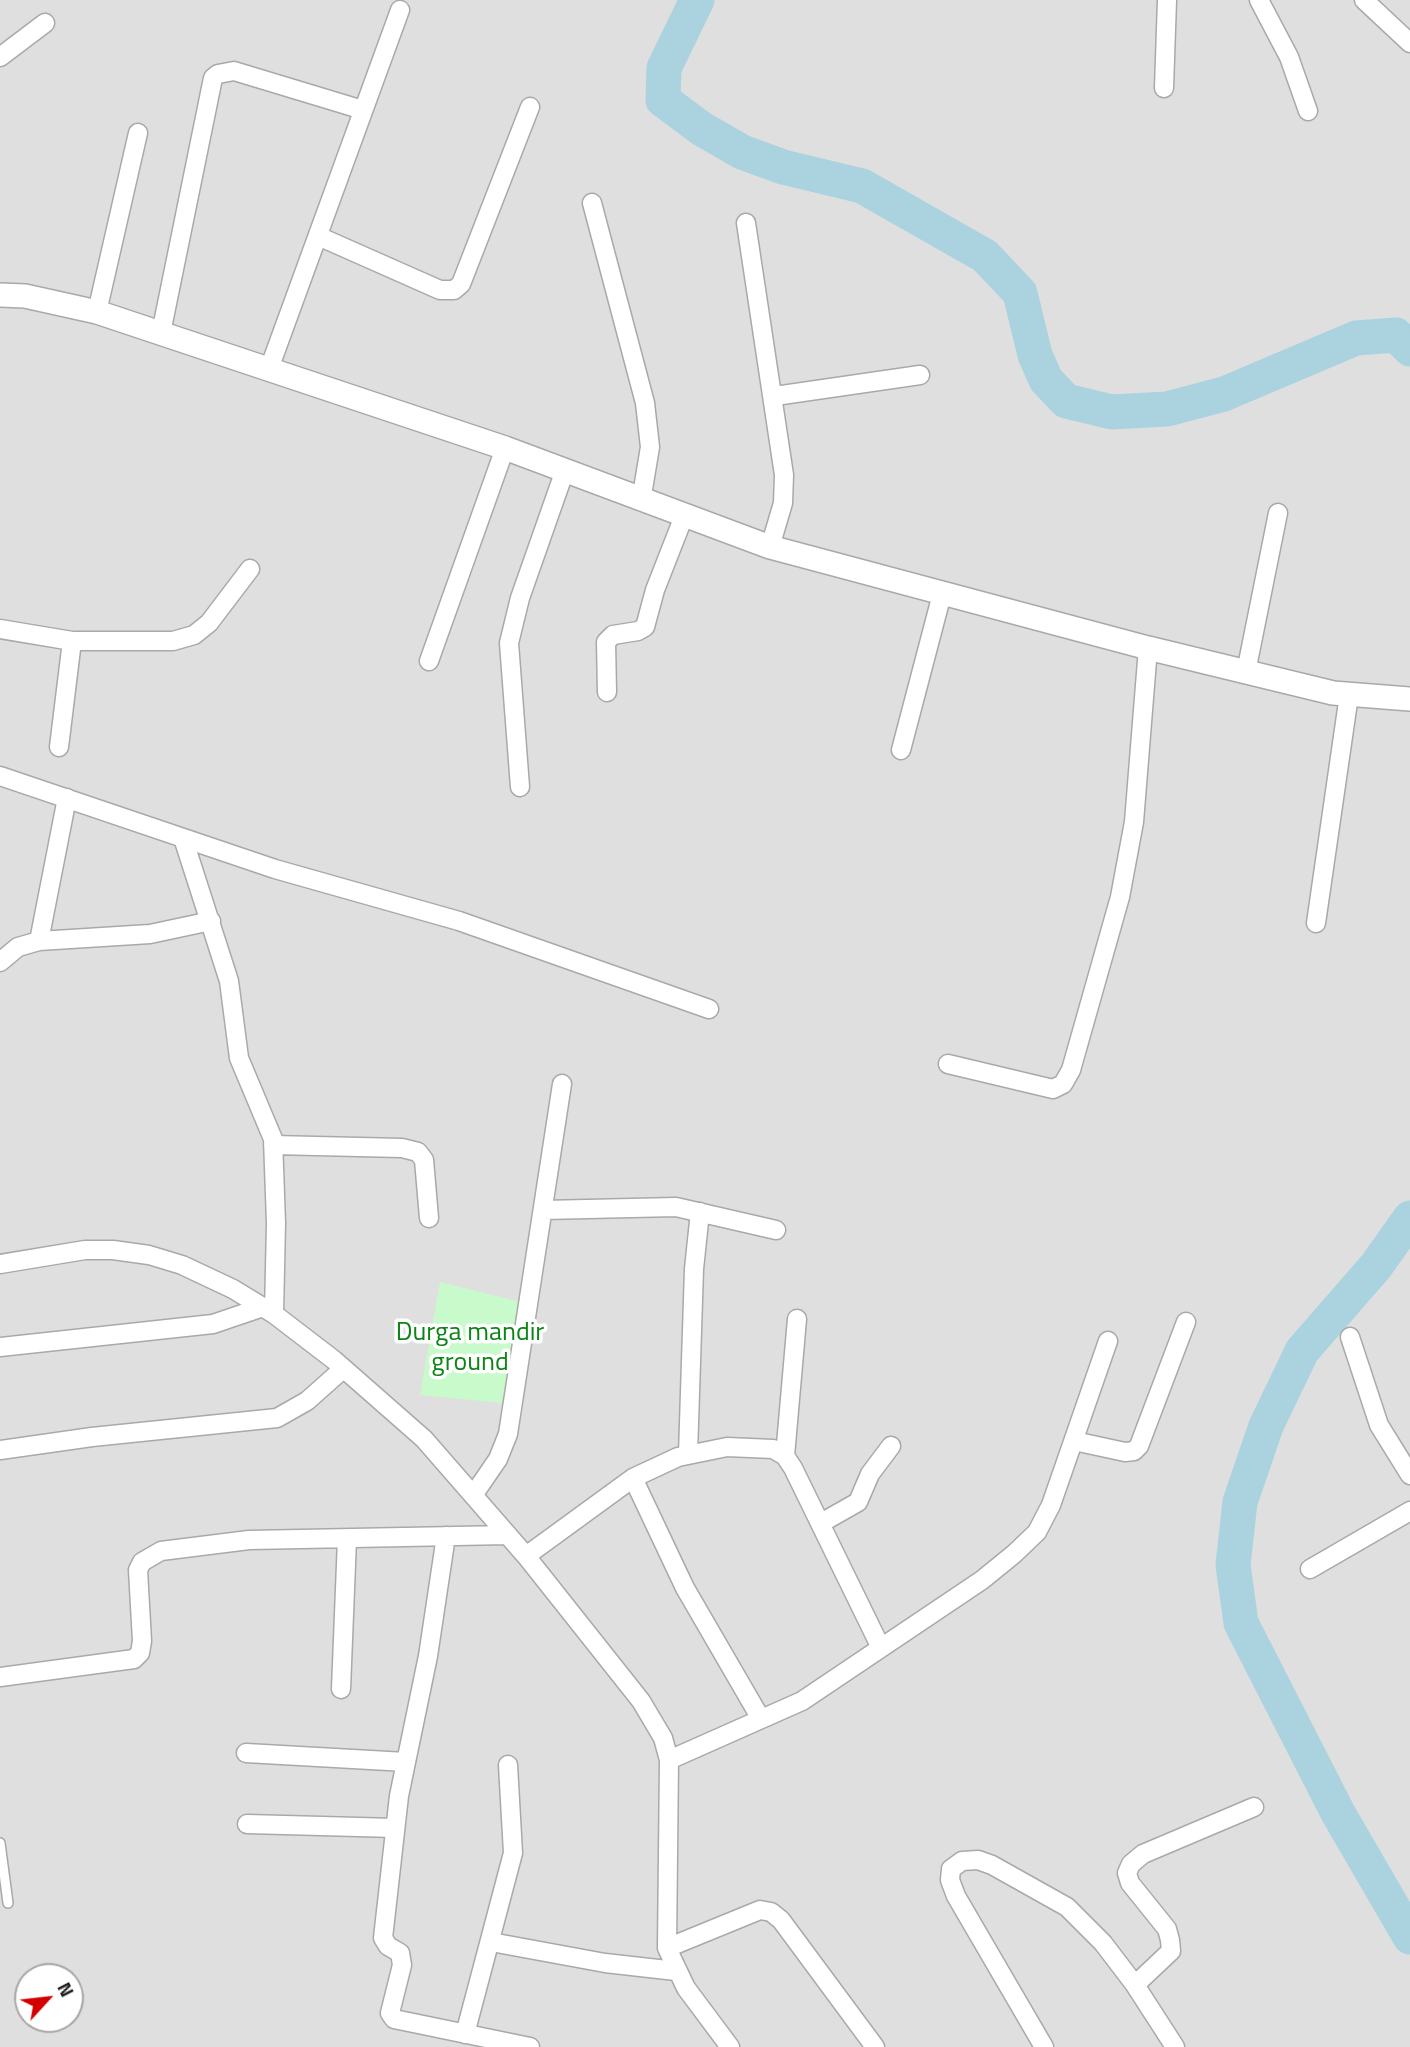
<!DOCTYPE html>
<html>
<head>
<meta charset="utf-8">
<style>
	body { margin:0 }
	#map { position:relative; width:1410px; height:2047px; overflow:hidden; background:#f2efe9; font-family:"Titillium Web",sans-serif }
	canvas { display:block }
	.north { position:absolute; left:14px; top:1963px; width:70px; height:70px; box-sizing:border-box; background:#fff; border:2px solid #a7a7a7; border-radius:50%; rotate:63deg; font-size:19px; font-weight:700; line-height:28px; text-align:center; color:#222 }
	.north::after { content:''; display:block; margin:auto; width:24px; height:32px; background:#d40000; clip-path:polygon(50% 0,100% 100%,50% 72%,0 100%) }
</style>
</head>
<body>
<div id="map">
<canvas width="1410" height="2047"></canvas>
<div class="north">N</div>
</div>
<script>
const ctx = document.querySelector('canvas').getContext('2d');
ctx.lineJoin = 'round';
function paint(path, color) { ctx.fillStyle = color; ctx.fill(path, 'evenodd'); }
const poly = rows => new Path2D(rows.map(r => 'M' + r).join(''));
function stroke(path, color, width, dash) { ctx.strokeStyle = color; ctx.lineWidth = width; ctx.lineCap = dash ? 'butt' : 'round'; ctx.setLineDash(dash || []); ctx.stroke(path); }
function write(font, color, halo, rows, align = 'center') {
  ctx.font = font + ' "Titillium Web",sans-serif'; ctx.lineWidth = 7; ctx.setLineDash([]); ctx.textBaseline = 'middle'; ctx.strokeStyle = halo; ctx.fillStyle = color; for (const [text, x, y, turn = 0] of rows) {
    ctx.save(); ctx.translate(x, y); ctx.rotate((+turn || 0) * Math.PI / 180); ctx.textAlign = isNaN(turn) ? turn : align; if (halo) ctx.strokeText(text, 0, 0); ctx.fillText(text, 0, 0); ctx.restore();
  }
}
const residential = poly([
	[0,0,1410,0,1410,2047,0,2047],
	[28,1977,70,1977,70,2019,28,2019]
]);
const park = poly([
	[440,1282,521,1302,503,1403,420,1395]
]);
const river = poly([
	[697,0,664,68,663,100,702,129,742,152,783,167,862,186,985,256,1020,293,1035,355,1046,380,1066,401,1112,412,1167,409,1224,394,1356,338,1396,335,1410,349],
	[1410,1218,1376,1266,1302,1351,1266,1426,1240,1502,1233,1565,1241,1623,1338,1813,1410,1937]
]);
const service = poly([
	[0,1843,8,1903]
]);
const minor = poly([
	[1259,0,1289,57,1308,111],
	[1364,0,1410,43],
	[0,57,45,23],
	[1164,88,1167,0],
	[592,203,645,403,650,447,641,501],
	[746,223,784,475,783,503,770,547],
	[318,236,440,290,454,290,461,284,530,107],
	[97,312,138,133],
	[161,333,213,78,218,74,234,71,363,110],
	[269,369,400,10],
	[775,396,920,375],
	[0,629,72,641,173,641,194,635,209,623,250,569],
	[429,661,505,448],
	[1246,672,1278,513],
	[607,692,606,642,613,635,638,631,645,627,655,590,684,516],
	[59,747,72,641],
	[901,750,942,594],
	[0,776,275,869,459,921,709,1009],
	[520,787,509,643,520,598,565,470],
	[183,838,229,981,239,1058,273,1139,276,1223,274,1314],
	[1316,923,1349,695],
	[39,941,67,798],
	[0,962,18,947,39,941,150,934,211,921],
	[948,1064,1053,1089,1063,1084,1071,1070,1120,897,1134,822,1148,648],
	[273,1145,402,1148,418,1152,424,1160,429,1218],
	[543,1210,676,1207,776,1230],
	[0,1264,85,1250,113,1250,149,1255,182,1265,233,1289,274,1314,334,1360,424,1439,526,1556,641,1701,663,1738,669,1760,667,1948,686,1988,730,2047],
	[1350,1337,1379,1425,1410,1475],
	[0,1347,213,1324,263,1307],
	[1074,1441,1125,1452,1134,1451,1139,1446,1186,1322],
	[0,1450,92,1437,277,1418,307,1401,343,1369],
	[688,1454,694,1269,700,1212],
	[785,1456,797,1319],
	[633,1478,685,1588,761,1719],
	[474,1494,498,1459,508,1434,562,1084],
	[821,1523,858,1502,870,1474,891,1446],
	[446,1536,428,1656,399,1796,383,1938,388,1946,400,1953,402,1965,390,2013,394,2019,530,2047],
	[526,1556,633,1478,678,1457,727,1447,773,1449,785,1456,793,1468,881,1648],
	[1310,1569,1410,1511],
	[0,1677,134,1659,140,1653,142,1641,138,1570,142,1562,161,1551,249,1540,508,1535],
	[341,1689,347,1539],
	[246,1753,406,1762],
	[669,1760,802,1701,982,1580,1014,1554,1037,1532,1051,1505,1108,1341],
	[247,1824,395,1828],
	[491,1942,605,1963,676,1971],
	[667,1948,760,1910,771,1912,781,1920,875,2047],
	[1135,1985,1171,1951,1170,1940,1167,1929,1130,1883,1127,1873,1131,1864,1143,1854,1254,1807],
	[465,2034,513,1853,508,1765],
	[1044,2047,956,1896,950,1880,951,1869,962,1861,978,1860,992,1865,1067,1907,1103,1943,1135,1985,1175,2047]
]);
const tertiary = poly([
	[0,295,25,296,97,312,505,448,770,547,1148,648,1333,693,1410,699]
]);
const parkNames = [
	["Durga mandir",470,1334],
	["ground",470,1364]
];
paint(residential, '#e0dfdf');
paint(park, '#c8facc');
stroke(river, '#aad3df', 35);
stroke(service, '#a9a9a9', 12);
stroke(minor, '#a9a9a9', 21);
stroke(tertiary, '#a9a9a9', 26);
stroke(service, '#fff', 9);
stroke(minor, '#fff', 18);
stroke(tertiary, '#fff', 23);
write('26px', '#0c8416', '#fff', parkNames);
</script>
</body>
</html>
